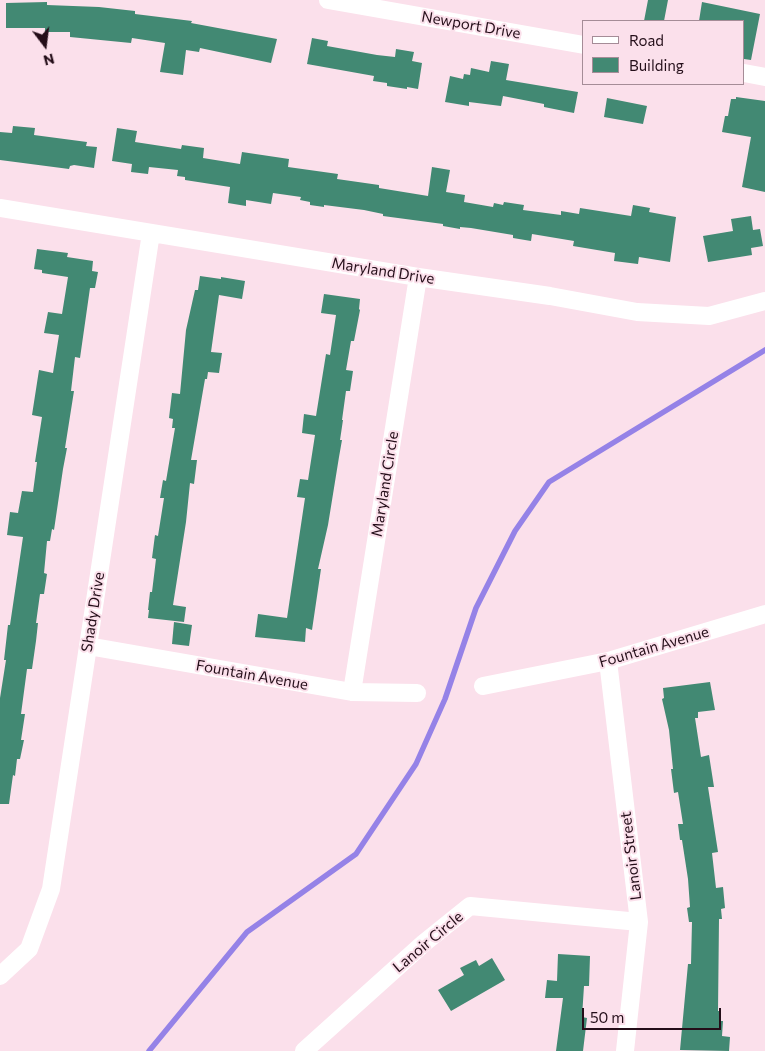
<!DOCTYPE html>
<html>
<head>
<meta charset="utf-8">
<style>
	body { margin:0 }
	#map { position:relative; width:765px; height:1051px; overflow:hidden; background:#fbe0eb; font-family:Commissioner,sans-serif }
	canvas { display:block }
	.legend { position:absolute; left:582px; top:20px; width:162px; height:65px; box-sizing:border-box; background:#fbe0eb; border:1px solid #a58c97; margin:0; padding:6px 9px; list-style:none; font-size:15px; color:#240e19 }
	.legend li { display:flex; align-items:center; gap:10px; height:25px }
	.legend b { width:25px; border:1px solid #a58c97 }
	.north { position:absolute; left:20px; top:20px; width:50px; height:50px; -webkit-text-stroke:4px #fbe0eb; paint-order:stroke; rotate:165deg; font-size:14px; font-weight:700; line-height:20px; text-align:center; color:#240e19 }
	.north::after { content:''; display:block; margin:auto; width:18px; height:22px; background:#240e19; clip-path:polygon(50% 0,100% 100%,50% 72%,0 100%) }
	.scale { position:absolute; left:582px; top:1008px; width:139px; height:22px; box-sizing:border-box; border:2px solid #240e19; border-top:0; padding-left:6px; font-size:15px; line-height:18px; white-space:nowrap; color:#240e19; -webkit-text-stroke:4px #fbe0eb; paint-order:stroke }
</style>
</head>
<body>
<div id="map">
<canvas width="765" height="1051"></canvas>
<ul class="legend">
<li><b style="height:6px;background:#fff"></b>Road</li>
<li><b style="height:14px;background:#428973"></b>Building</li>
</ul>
<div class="north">N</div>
<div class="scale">50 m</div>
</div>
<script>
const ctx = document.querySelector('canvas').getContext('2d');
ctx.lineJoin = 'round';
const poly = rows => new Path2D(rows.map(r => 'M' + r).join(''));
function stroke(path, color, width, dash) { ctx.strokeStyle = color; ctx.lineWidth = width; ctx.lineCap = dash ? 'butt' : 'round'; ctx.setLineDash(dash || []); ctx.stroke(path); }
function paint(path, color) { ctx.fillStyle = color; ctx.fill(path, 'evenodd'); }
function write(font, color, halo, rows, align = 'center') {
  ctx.font = font + ' Commissioner,sans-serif'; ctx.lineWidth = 4; ctx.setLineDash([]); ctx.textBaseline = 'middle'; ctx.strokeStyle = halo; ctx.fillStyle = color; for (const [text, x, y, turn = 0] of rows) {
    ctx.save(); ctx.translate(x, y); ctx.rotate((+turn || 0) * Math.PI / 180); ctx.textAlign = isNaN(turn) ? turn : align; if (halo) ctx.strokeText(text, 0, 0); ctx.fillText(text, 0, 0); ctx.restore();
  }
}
const stream = poly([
	[149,1051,247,932,356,854,416,764,445,699,476,608,515,531,549,482,765,350]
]);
const building = poly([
	[648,0,668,0,664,21,644,21],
	[47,2,47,5,99,7,135,11,135,14,192,21,191,23,277,39,271,63,200,48,199,52,186,50,183,75,160,72,165,43,132,38,131,43,70,37,70,32,45,32,45,28,6,28,6,3],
	[702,2,760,14,751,60,744,59,744,21,699,21],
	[312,38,328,41,327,46,377,55,395,57,396,49,414,52,412,61,422,63,418,89,407,87,407,89,387,86,387,83,373,81,374,76,307,64],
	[491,61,509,64,506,80,578,92,574,113,544,107,544,104,503,96,501,106,469,102,469,106,445,102,450,76,463,79,464,74,470,75,471,68,489,72],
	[736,97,765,101,765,192,742,187,751,137,722,132,725,116,728,116,731,99,736,99],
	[607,98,647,106,643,124,604,117],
	[13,126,35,128,34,135,87,142,86,146,97,147,94,168,74,165,70,166,69,169,0,160,0,132,12,133],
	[117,128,137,131,135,142,181,149,182,145,204,148,203,158,240,164,242,152,289,159,288,167,338,174,337,179,379,185,379,188,428,196,432,167,450,170,446,192,465,195,464,202,493,207,494,203,503,205,504,202,524,205,523,210,561,215,561,211,579,214,580,208,631,216,633,205,650,208,649,212,676,217,670,262,639,257,638,264,614,261,615,253,573,246,574,241,532,234,531,241,513,238,513,235,471,228,460,227,460,229,443,226,443,224,383,216,383,214,364,210,324,205,324,207,310,205,310,202,300,200,301,197,273,193,271,204,246,200,246,206,228,203,230,187,185,180,185,177,177,176,178,170,149,167,148,174,131,172,132,164,112,161],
	[751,216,753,230,760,229,763,246,751,248,752,255,708,262,703,236,733,231,731,219],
	[37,249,68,253,67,257,93,261,92,271,98,272,95,288,90,288,80,358,75,357,71,391,74,391,65,448,67,448,63,469,54,530,52,529,50,541,47,541,44,573,47,574,44,594,40,594,36,623,38,623,36,641,32,669,27,669,21,714,25,714,21,740,24,740,20,759,17,759,15,776,13,775,9,804,0,804,0,698,6,660,4,660,8,625,10,625,23,537,7,535,10,512,18,513,22,491,33,492,37,462,35,462,42,417,32,415,39,370,53,373,59,335,44,333,48,312,62,314,68,277,42,273,42,270,34,269],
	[200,276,221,279,221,277,245,281,242,299,219,295,211,352,222,353,219,373,208,372,207,379,205,379,191,460,197,460,194,484,190,483,186,522,173,605,186,607,184,622,148,618,149,610,148,610,150,592,152,592,156,559,152,558,155,535,158,536,164,498,160,498,163,480,166,481,175,428,172,428,173,419,169,418,172,393,180,394,186,330,195,290,198,290],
	[324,294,360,299,359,309,360,310,354,341,351,341,346,370,353,371,350,391,346,391,342,420,343,420,340,440,342,440,339,457,328,525,318,569,321,569,312,630,306,628,305,642,255,637,258,614,287,618,305,498,297,497,300,479,308,480,315,435,302,433,304,414,316,416,326,354,330,355,336,315,321,313],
	[174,622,192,625,189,646,172,644],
	[710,682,715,710,698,712,698,718,695,718,701,757,709,755,714,787,708,787,718,852,712,853,716,888,723,887,725,908,721,909,722,919,719,919,718,1011,721,1011,720,1021,723,1021,722,1036,730,1037,729,1051,680,1050,688,964,691,964,692,922,689,922,687,908,690,907,688,879,682,840,680,840,678,824,683,824,678,792,674,793,671,769,673,769,669,730,662,699,664,698,663,688],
	[558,954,590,956,589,986,584,986,582,1017,587,1018,583,1051,556,1051,563,998,545,998,547,980,557,981],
	[492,958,505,980,451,1011,438,990,464,975,460,968,476,960,479,966]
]);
const minor = poly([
	[328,0,584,45],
	[744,73,765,77],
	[0,208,418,277,550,296,637,312,709,316,765,301],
	[88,646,352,692,417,693],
	[608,661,639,922,625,1051],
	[483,686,608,661,765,614],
	[352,692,418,277],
	[0,976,29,949,51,889,151,233],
	[304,1051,424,943,470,906,639,922]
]);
const streetNames = [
	["Newport Drive",471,25,10],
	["Maryland Drive",383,271,9],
	["Maryland Circle",385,484,-81],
	["Shady Drive",93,612,-81],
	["Fountain Avenue",654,647,-16],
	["Fountain Avenue",252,675,10],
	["Lanoir Street",631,856,-97],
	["Lanoir Circle",428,942,-40]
];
stroke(stream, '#9582e7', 5.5);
paint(building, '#428973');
stroke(minor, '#fff', 18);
write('15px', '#240e19', '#fbe0eb', streetNames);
</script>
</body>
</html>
